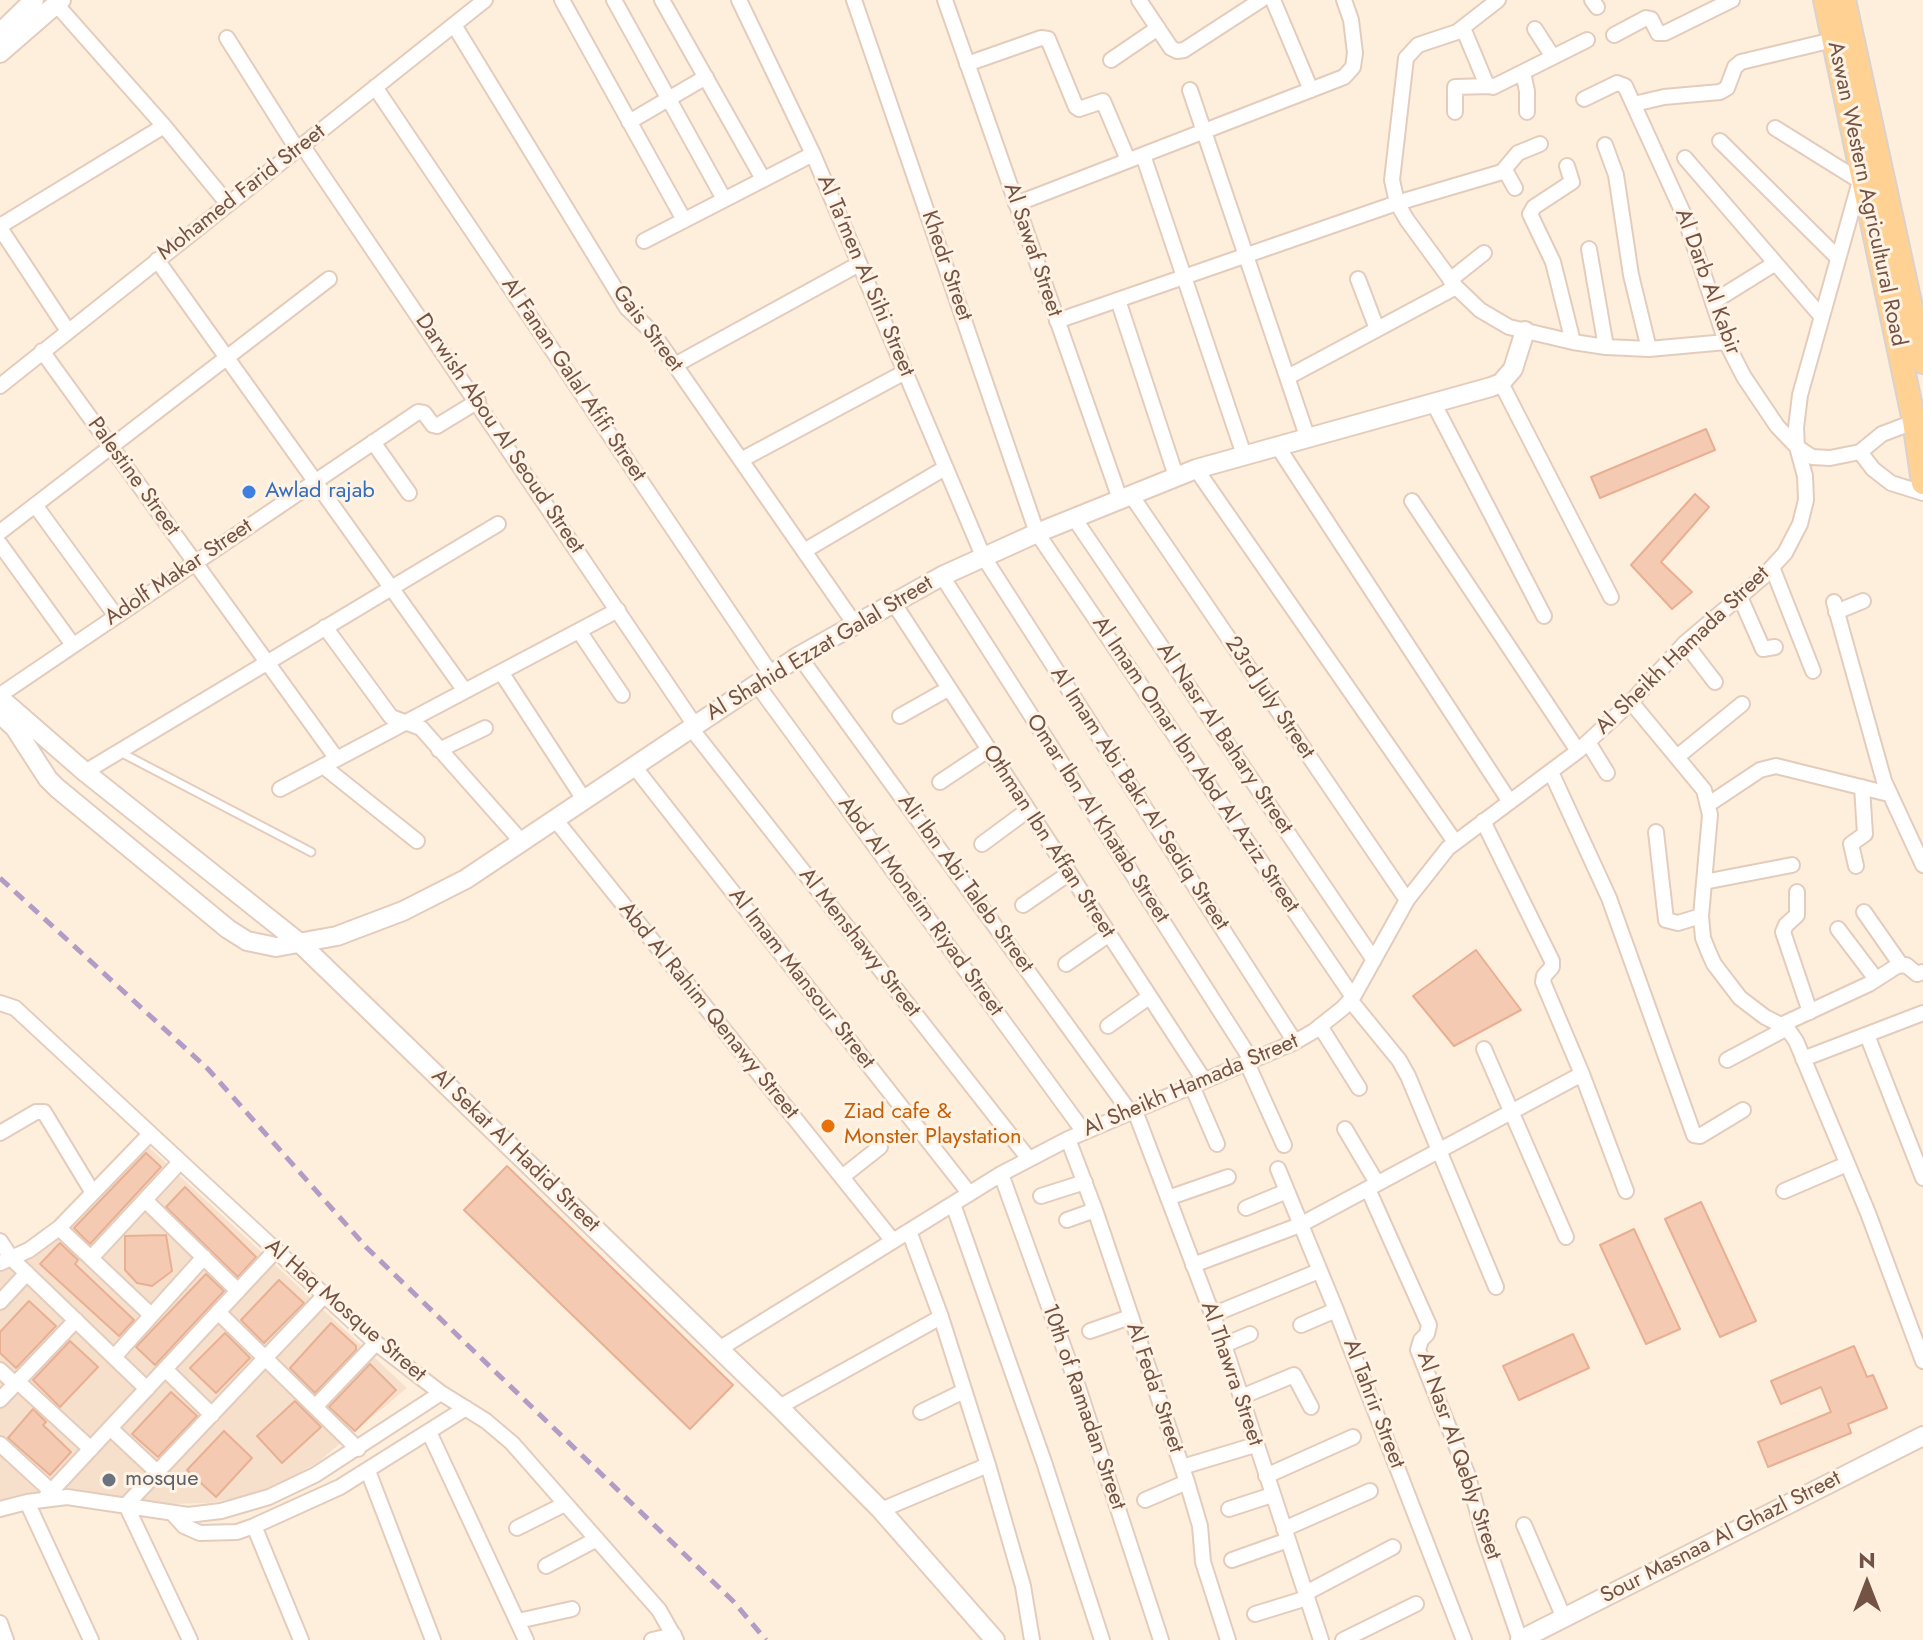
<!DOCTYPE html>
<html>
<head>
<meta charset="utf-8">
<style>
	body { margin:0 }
	#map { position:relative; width:1923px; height:1640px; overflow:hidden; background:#feefdd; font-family:Jost,sans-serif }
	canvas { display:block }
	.north { position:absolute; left:1827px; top:1544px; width:80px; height:80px; -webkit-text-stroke:6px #fff3e5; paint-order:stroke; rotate:0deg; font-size:22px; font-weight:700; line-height:32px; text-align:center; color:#755344 }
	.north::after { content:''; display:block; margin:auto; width:28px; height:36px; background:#755344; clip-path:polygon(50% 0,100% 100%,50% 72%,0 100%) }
</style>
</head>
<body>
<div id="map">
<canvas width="1923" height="1640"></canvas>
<div class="north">N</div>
</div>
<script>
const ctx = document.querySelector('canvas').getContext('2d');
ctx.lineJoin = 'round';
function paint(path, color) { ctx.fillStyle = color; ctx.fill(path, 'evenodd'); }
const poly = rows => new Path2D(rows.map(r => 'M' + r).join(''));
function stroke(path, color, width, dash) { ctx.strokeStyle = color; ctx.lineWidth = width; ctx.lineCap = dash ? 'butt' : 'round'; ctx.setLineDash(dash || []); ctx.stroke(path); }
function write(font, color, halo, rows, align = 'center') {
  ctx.font = font + ' Jost,sans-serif'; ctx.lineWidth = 6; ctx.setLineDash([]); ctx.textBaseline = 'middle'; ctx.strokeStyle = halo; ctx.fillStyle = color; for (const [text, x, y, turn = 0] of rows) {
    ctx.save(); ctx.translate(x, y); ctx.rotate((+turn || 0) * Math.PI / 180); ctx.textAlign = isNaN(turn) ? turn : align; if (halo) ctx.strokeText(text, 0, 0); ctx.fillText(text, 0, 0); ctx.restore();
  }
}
const residential = poly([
	[137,1136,407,1388,318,1462,284,1482,248,1496,209,1503,170,1504,71,1495,38,1496,0,1502,0,1260,52,1229]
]);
const building = poly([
	[1706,429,1715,450,1600,498,1591,477,1706,429],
	[1695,494,1709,507,1661,562,1692,592,1672,609,1631,565,1695,494],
	[1476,950,1521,1010,1454,1046,1413,996,1476,950],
	[146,1153,161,1167,90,1244,74,1228,146,1153],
	[507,1166,733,1385,690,1429,464,1210,507,1166],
	[185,1187,256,1257,238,1277,166,1207,185,1187],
	[1701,1202,1756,1321,1720,1337,1665,1219,1701,1202],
	[1634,1229,1680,1329,1646,1344,1600,1245,1634,1229],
	[166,1235,172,1271,152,1286,137,1283,125,1270,125,1236,166,1235],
	[60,1243,78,1260,75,1264,134,1320,119,1336,40,1264,60,1243],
	[206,1274,224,1291,155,1365,136,1347,206,1274],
	[279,1280,304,1303,264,1343,241,1320,279,1280],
	[29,1301,56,1326,16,1368,0,1353,0,1332,29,1301],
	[331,1323,356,1346,356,1350,315,1393,290,1368,331,1323],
	[225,1333,250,1358,216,1393,190,1368,225,1333],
	[1573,1334,1589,1368,1519,1400,1503,1366,1573,1334],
	[70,1341,98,1367,60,1407,33,1380,70,1341],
	[1854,1346,1867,1377,1873,1375,1887,1408,1848,1424,1851,1433,1768,1467,1758,1442,1831,1412,1821,1387,1781,1404,1771,1381,1854,1346],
	[370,1364,396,1390,355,1431,329,1407,370,1364],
	[171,1392,197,1416,158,1457,132,1434,171,1392],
	[295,1401,321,1427,282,1463,257,1436,295,1401],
	[33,1409,46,1422,43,1425,71,1452,50,1475,8,1438,33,1409],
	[224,1431,252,1458,216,1497,187,1470,224,1431]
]);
const service = poly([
	[120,752,311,852]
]);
const minor = poly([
	[562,0,684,220],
	[614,0,724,199],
	[662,0,763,179],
	[739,0,813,154,983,556,1295,1042],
	[854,0,1037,533,1353,997],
	[945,0,1120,499],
	[1139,0,1171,48,1177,51,1184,50,1261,0],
	[1273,0,1311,90],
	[1498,0,1457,32,1418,45,1406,58,1392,180,1397,203,1407,220,1456,287,1480,310,1509,327,1573,342,1606,347,1649,349,1726,342],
	[1592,0,1597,7],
	[56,4,164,126,228,204],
	[454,25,627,308,652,332,854,623],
	[1463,28,1486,83,1493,87,1587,40],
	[1535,29,1553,57],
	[1614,35,1646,18,1651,19,1658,33,1665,33,1732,0],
	[227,38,297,149],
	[1111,60,1158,28],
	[967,64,1041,38,1048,39,1076,107,1079,109,1103,101,1128,160],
	[1523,73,1527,91,1527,112],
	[375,87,771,674],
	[1190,90,1308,439],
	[1584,99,1617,83,1625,86,1684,215,1726,342,1744,377,1777,426,1797,447,1812,457,1830,458,1860,452],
	[1634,104,1664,97,1720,92,1727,88,1735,67,1741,62,1833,40],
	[1455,112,1455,87,1490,86],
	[629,122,706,77],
	[1775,128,1860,181],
	[1720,141,1837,257],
	[302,145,694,724],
	[1605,145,1616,175,1631,275,1649,349],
	[1143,155,1244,455],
	[1685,158,1821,316],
	[1567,166,1572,182,1534,207,1530,214,1553,262,1573,342],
	[1505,170,1515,188],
	[1016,204,1344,77,1353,67,1355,53,1351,20,1344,0],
	[0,226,164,126],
	[0,228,68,331],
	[644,241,813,154],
	[1589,249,1606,347],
	[157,260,465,691],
	[1358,279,1377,329],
	[1450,280,1484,253],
	[1118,300,1176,476],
	[1713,302,1774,264],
	[1057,321,1397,203,1502,172,1518,153,1540,144],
	[42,351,337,759],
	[675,365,859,264],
	[1288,377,1456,287],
	[1501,383,1611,597],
	[0,386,485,0],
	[1434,404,1544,616],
	[373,442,409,493],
	[1278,447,1510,802],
	[1860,452,1873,469,1891,483,1923,493],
	[1860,452,1882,434,1919,420],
	[741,460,905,372],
	[1196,469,1455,842],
	[1131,495,1407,900],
	[1412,501,1578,751],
	[35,505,116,616],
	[1074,518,1374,960],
	[0,532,329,279],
	[0,544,73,645],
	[804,551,945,468],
	[1772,567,1813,671],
	[942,576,1252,1061],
	[1740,597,1763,649,1775,647],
	[893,602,1204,1080],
	[1834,602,1884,781,1923,865],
	[1836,612,1863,601],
	[325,627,391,717,421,728,521,841],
	[579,631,622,695],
	[1685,643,1715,682],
	[799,656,1130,1112],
	[501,672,583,798],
	[756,683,1084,1132],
	[0,695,418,412,424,413,433,425,437,426,478,401],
	[1631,702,1704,790,1710,815,1701,916,1703,938,1709,953,1714,964,1740,998,1765,1017,1787,1028,1796,1041,1868,1213,1923,1361],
	[900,716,948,689],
	[690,727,1029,1159],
	[1588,742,1607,773],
	[439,750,485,728],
	[1677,757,1742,704],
	[633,765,969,1193],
	[323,766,417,841],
	[85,772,498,524],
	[1551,772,1609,898,1694,1135,1700,1136,1743,1110],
	[940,782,988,750],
	[280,789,618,610],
	[1709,804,1760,770,1776,766,1889,794],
	[554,818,893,1241],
	[1483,821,1552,961,1552,967,1544,976,1543,982,1582,1074,1626,1191],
	[1656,832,1666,920,1678,923,1701,916],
	[982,844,1028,810],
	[1856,866,1851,844,1865,834,1862,787],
	[1704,882,1792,865],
	[1797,892,1797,915,1786,925,1783,932,1810,1012],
	[1023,905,1068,874],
	[1864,912,1901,965],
	[1838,929,1876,979],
	[1066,964,1108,935],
	[1350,1000,1399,1060,1408,1076,1496,1287],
	[0,1003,15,1008,376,1343,441,1393,486,1421,512,1443,659,1610,676,1640],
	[1781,1025,1869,984,1897,966,1906,965,1917,974,1923,972],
	[1108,1026,1149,997],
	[1320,1026,1359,1088],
	[1867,1035,1923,1178],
	[1484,1049,1566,1237],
	[1803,1059,1923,1013],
	[1727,1060,1787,1028],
	[1247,1063,1284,1145],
	[1192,1086,1217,1144],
	[1135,1111,1224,1345,1321,1640],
	[1345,1129,1377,1183],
	[0,1133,36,1112,44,1112,93,1193],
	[1068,1139,1095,1210,1187,1482,1200,1526,1203,1562,1228,1640],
	[1278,1169,1336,1310,1464,1640],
	[1001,1174,1078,1387,1161,1640],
	[842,1177,880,1147],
	[1368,1189,1429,1325,1427,1334,1421,1340,1418,1350,1467,1473,1485,1539,1520,1640],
	[1784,1191,1847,1164],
	[1041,1196,1085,1182],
	[1168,1198,1228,1177],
	[145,1200,238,1291],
	[953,1204,1044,1462,1102,1640],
	[1246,1208,1287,1191],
	[1067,1220,1095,1210],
	[59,1228,151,1315],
	[909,1231,941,1317,988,1465,1023,1586,1032,1640],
	[0,1241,12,1259,147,1389],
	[91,1258,180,1162],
	[0,1263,29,1250,59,1228,150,1134],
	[1193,1265,1300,1225,1582,1074],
	[0,1302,27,1273],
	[218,1312,358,1449],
	[1212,1315,1319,1271],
	[1301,1325,1336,1310],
	[1090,1331,1130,1317],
	[1224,1345,1250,1334],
	[719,1349,1001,1174,1068,1139,1295,1042,1314,1031,1343,1008,1353,997,1407,900,1448,848,1578,751,1631,702,1685,643,1763,577,1785,553,1800,524,1806,500,1805,476,1797,447,1796,428,1800,395,1860,181],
	[114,1357,204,1257],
	[165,1369,212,1415],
	[0,1370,15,1384],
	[18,1382,91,1449],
	[1241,1397,1294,1375,1311,1407],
	[0,1400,76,1320],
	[315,1407,376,1343],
	[779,1407,941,1317],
	[921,1412,964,1391],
	[110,1428,157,1472],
	[429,1432,526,1640],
	[0,1444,51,1491],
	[1182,1467,1255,1445],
	[368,1471,433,1640],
	[1266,1476,1353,1437],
	[44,1499,275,1251],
	[1145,1500,1187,1482],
	[27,1502,91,1640],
	[0,1509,27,1502,67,1497,188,1515,221,1511,269,1497,315,1475,441,1393],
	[1229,1509,1272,1495],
	[881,1510,988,1465],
	[172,1513,184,1526,200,1533,237,1532,254,1526,340,1487,466,1408],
	[1524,1525,1564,1618],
	[254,1526,301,1640],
	[517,1528,565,1504],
	[1284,1529,1370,1491],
	[1232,1560,1288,1540],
	[546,1566,597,1539],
	[1306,1593,1393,1547],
	[1255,1614,1307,1598],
	[518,1621,572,1609],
	[0,1623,6,1640],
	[190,1640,126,1505,324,1296],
	[652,1640,674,1635],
	[1343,1640,1416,1604]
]);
const tertiary = poly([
	[0,33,34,0],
	[0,53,61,0],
	[0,698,85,772,301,944,779,1407,881,1510,995,1640],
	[0,714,15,728,48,779,57,788,228,929,247,941,276,947,337,936,403,911,466,879,799,656,942,576,1037,533,1196,469,1491,387,1501,383,1513,369,1525,331],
	[1520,1640,1923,1436]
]);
const primary = poly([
	[1825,0,1914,421,1923,483],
	[1844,0,1923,362]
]);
const rail = poly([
	[0,878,208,1069,367,1248,733,1601,766,1640]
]);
const markers = [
	[249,492,8,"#3f7fe0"],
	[828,1126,8,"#e8710a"],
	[109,1480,8,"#6b7280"]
];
const streetNames = [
	["Mohamed Farid Street",242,193,-38],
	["Aswan Western Agricultural Road",1866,194,78],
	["Al Sawaf Street",1032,250,71],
	["Khedr Street",946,266,71],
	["Al Ta'men Al Sihi Street",865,276,67],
	["Al Darb Al Kabir",1707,282,70],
	["Gais Street",647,329,53],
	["Al Fanan Galal Afifi Street",573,380,56],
	["Darwish Abou Al Seoud Street",499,434,56],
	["Palestine Street",133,477,54],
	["Adolf Makar Street",179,573,-34],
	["Al Shahid Ezzat Galal Street",820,649,-31],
	["Al Sheikh Hamada Street",1683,651,-44],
	["23rd July Street",1269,698,56],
	["Al Nasr Al Bahary Street",1224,739,56],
	["Al Imam Omar Ibn Abd Al Aziz Street",1195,765,56],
	["Al Imam Abi Bakr Al Sediq Street",1139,799,57],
	["Omar Ibn Al Khatab Street",1097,819,57],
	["Othman Ibn Affan Street",1048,842,57],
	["Ali Ibn Abi Taleb Street",965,884,54],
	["Abd Al Moneim Riyad Street",920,907,54],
	["Al Menshawy Street",859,943,52],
	["Al Imam Mansour Street",801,979,52],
	["Abd Al Rahim Qenawy Street",708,1011,51],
	["Al Sheikh Hamada Street",1191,1086,-23],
	["Al Sekat Al Hadid Street",515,1151,44],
	["Al Haq Mosque Street",345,1311,41],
	["Al Thawra Street",1231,1374,71],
	["Al Feda' Street",1154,1388,71],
	["Al Tahrir Street",1373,1404,69],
	["10th of Ramadan Street",1083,1407,71],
	["Al Nasr Al Qebly Street",1458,1456,71],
	["Sour Masnaa Al Ghazl Street",1721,1538,-27]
];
const shopNames = [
	["Awlad rajab",265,492]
];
const foodNames = [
	["Ziad cafe &",844,1113],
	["Monster Playstation",844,1138]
];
const worshipNames = [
	["mosque",125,1480]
];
paint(residential, '#f6e0cb');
paint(building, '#f5cab3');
stroke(building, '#e9af92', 2);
stroke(service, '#e4ccbc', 11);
stroke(minor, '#e4ccbc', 18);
stroke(tertiary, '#e4ccbc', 22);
stroke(primary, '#dbd2ce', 26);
stroke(service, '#fff', 7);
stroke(minor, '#fff', 14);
stroke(tertiary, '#fff', 18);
stroke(primary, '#ffd193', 22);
stroke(rail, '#b19cc6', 5, [12, 8]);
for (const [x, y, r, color] of markers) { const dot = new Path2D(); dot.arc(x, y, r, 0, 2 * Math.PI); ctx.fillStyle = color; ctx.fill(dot); stroke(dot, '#fff3e5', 3); }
write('22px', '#755344', '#fff3e5', streetNames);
write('22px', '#366cbe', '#fff3e5', shopNames, 'left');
write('22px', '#c56008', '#fff3e5', foodNames, 'left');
write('22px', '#5b616d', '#fff3e5', worshipNames, 'left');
</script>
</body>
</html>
